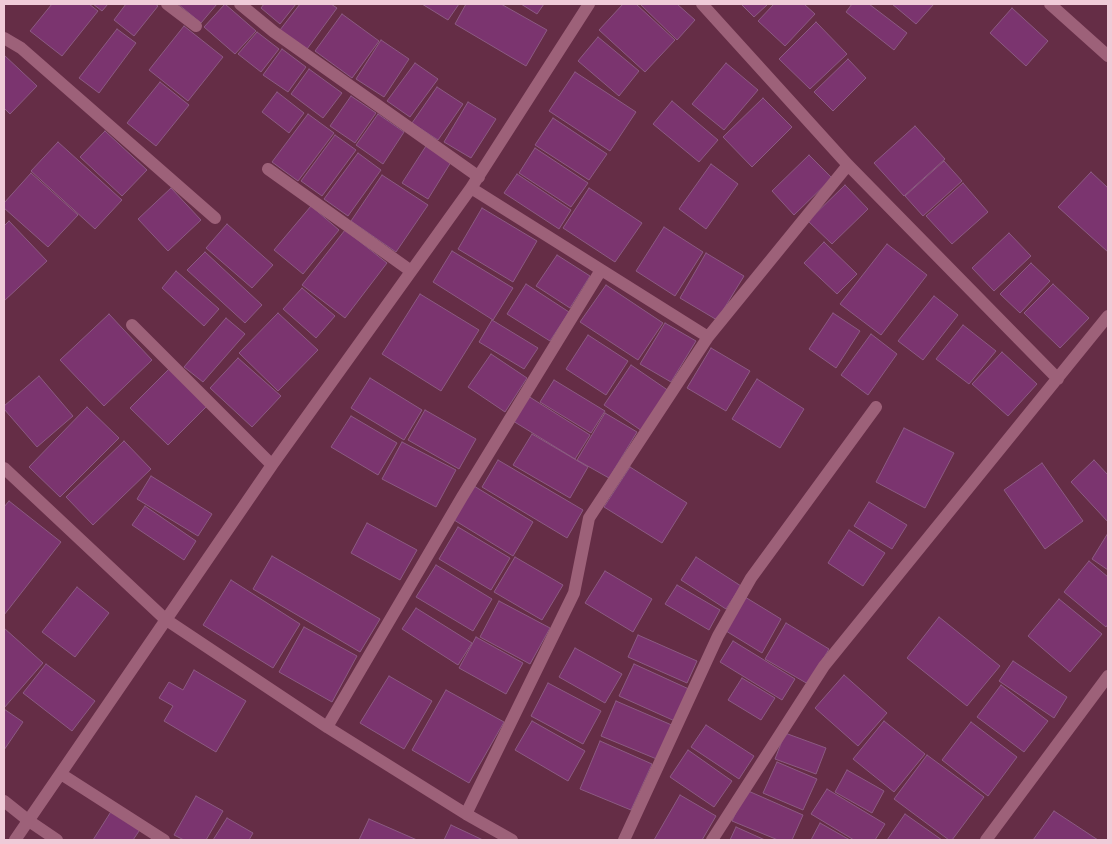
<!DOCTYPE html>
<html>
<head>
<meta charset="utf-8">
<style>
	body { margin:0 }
	#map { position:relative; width:1112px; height:844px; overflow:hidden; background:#652d46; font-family:Arial,sans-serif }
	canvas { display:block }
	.frame { position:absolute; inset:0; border:5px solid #efcbd8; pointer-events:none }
</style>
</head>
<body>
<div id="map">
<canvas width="1112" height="844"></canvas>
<div class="frame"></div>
</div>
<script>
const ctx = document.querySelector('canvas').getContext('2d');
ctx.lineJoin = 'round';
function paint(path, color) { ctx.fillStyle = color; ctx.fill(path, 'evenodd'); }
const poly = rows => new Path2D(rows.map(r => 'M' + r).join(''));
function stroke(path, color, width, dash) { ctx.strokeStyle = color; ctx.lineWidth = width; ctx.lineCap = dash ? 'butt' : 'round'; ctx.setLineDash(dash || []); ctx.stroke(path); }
const building = poly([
	[52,4,89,4,98,11,62,56,30,31,52,4],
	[93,4,108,4,102,11,93,4],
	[126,4,155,4,158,6,134,36,114,20,126,4],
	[178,4,217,4,201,23,178,4],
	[225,4,256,31,235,54,204,27,225,4],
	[264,4,296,4,280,24,261,8,264,4],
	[300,4,331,4,337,8,307,49,280,30,300,4],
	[422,4,459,4,448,20,422,4],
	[466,4,501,4,547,30,526,66,455,24,466,4],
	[521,4,544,4,537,14,521,4],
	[623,4,636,4,675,40,645,72,599,30,623,4],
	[640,4,677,4,695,20,677,40,640,4],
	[741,4,768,4,754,17,741,4],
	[774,4,804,4,815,14,785,46,758,21,774,4],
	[852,4,869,4,907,33,894,50,846,12,852,4],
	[892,4,934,4,916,24,892,4],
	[1012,8,1048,41,1026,66,990,33,1012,8],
	[342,14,379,41,352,78,315,51,342,14],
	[816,22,847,54,810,89,779,59,816,22],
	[184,26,223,57,188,101,149,70,184,26],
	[117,29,136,43,99,93,79,78,117,29],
	[257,32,279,49,261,72,238,54,257,32],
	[598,37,639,71,619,96,578,61,598,37],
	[381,40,409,59,384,97,356,79,381,40],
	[282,49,306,67,288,92,263,75,282,49],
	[4,55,37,86,10,114,4,108,4,55],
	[848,59,866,78,833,111,814,92,848,59],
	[415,63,438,79,410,117,387,101,415,63],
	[726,63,758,90,724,130,692,104,726,63],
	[309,69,342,93,323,118,291,94,309,69],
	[575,72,636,112,610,151,549,111,575,72],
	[160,82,189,105,156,146,127,123,160,82],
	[437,87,463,104,438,140,412,123,437,87],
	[277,92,304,113,289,133,262,112,277,92],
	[351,96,376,113,355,143,330,126,351,96],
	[763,98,792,127,752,167,723,137,763,98],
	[672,101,718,140,699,162,653,124,672,101],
	[468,102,496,119,471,158,444,142,468,102],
	[308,114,334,133,298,181,272,162,308,114],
	[378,114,404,132,383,164,356,145,378,114],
	[553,118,607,154,589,180,535,145,553,118],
	[915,126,945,159,904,196,874,163,915,126],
	[105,131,147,170,122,196,80,157,105,131],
	[335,135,356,150,322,196,301,181,335,135],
	[58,142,122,200,95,229,31,171,58,142],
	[426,146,451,162,428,199,402,183,426,146],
	[535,148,588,183,571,207,519,173,535,148],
	[358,153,381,170,348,216,324,199,358,153],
	[809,155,832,178,794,215,772,191,809,155],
	[944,161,962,181,923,216,905,196,944,161],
	[711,164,738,184,706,229,679,209,711,164],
	[1091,172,1108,188,1108,252,1058,207,1091,172],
	[31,173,78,215,48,247,4,208,4,203,31,173],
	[517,174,571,210,559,229,504,193,517,174],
	[382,175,428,205,396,252,351,221,382,175],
	[963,183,988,212,952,244,926,216,963,183],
	[845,185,868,209,832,244,808,221,845,185],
	[171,188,201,220,168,251,138,219,171,188],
	[589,188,642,223,615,262,563,228,589,188],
	[311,206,339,230,303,274,274,250,311,206],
	[482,208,537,241,513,282,458,249,482,208],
	[9,221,47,261,4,301,4,226,9,221],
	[227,224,273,265,252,288,206,248,227,224],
	[664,227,703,252,675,296,636,271,664,227],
	[345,230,387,263,345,318,302,285,345,230],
	[1009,233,1031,256,994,291,972,268,1009,233],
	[824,242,857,274,837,294,804,263,824,242],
	[887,244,927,275,881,335,840,304,887,244],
	[452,251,513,288,493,320,433,282,452,251],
	[205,252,262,305,245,323,187,270,205,252],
	[706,253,744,276,717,320,680,298,706,253],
	[557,255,590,276,570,308,536,286,557,255],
	[1031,263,1050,281,1020,313,1000,294,1031,263],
	[176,271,219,309,204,326,162,288,176,271],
	[526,284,569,312,550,341,507,314,526,284],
	[1053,284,1089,318,1060,348,1024,313,1053,284],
	[606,285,663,323,638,360,580,322,606,285],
	[302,288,335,316,316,338,283,309,302,288],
	[420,294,479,330,441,391,382,354,420,294],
	[934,296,958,315,923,360,898,341,934,296],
	[278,313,318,350,278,391,239,353,278,313],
	[833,313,860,331,836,368,809,349,833,313],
	[109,314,152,360,104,406,60,360,109,314],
	[226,318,245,334,203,382,184,367,226,318],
	[492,320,538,348,524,369,479,342,492,320],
	[665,323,696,341,671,382,640,364,665,323],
	[963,325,996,351,969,384,936,359,963,325],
	[871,334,897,354,868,395,841,375,871,334],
	[588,335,628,361,606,395,566,369,588,335],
	[711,348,750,371,726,411,687,388,711,348],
	[1002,352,1037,384,1008,416,972,384,1002,352],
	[491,354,527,378,505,412,468,387,491,354],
	[238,358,281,396,252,427,210,388,238,358],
	[631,365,669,391,642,431,604,405,631,365],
	[169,369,207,406,168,445,130,408,169,369],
	[39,376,73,416,37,447,4,409,4,406,39,376],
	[370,378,422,410,404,440,351,408,370,378],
	[757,379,804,409,780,448,732,419,757,379],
	[554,380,605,411,591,433,540,402,554,380],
	[528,396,590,435,575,459,513,421,528,396],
	[87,407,119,438,60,497,29,467,87,407],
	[425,410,476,439,459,469,408,440,425,410],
	[605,413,637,432,609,478,577,460,605,413],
	[351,416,397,443,378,475,331,447,351,416],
	[904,428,954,453,925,508,876,482,904,428],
	[532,434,588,467,570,498,513,465,532,434],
	[124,441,151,469,93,525,66,497,124,441],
	[402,442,456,470,436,507,382,479,402,442],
	[498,460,583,510,567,538,482,487,498,460],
	[1094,460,1108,475,1108,522,1071,482,1094,460],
	[1042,463,1083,521,1045,549,1004,490,1042,463],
	[630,467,687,503,662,543,604,507,630,467],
	[151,476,212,514,198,536,137,499,151,476],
	[474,486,533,522,513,556,454,520,474,486],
	[9,501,61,542,4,615,4,507,9,501],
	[869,502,907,525,892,549,854,526,869,502],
	[145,506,196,541,184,560,132,525,145,506],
	[367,523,417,550,400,580,351,553,367,523],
	[458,527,510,558,491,590,439,559,458,527],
	[849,530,885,553,863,586,828,563,849,530],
	[1108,533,1108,570,1092,559,1108,533],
	[272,556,380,619,360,652,253,589,272,556],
	[515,557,563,585,542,620,494,592,515,557],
	[696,557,741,586,726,609,681,580,696,557],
	[1089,561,1108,577,1108,624,1106,627,1064,592,1089,561],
	[436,565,492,599,473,631,416,597,436,565],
	[605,571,652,599,633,632,585,603,605,571],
	[231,580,300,624,273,668,203,625,231,580],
	[677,585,720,610,709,630,665,604,677,585],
	[77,587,109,613,75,657,42,632,77,587],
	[745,597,781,619,762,653,726,631,745,597],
	[1059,599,1102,634,1070,672,1028,636,1059,599],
	[499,601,550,628,530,664,480,637,499,601],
	[416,608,472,643,458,665,402,629,416,608],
	[939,617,1000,666,967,706,907,658,939,617],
	[786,623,829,649,808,684,765,659,786,623],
	[304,627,357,656,332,702,279,672,304,627],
	[4,628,43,663,4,708,4,628],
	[638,635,697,661,687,683,628,657,638,635],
	[476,637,523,663,506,694,459,668,476,637],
	[733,641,795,679,782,700,720,662,733,641],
	[575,648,622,674,605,703,559,677,575,648],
	[1013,661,1067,697,1054,718,999,681,1013,661],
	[46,664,95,701,72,731,23,693,46,664],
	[634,664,691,690,677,722,619,696,634,664],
	[194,670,246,701,216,752,164,721,173,706,159,698,169,682,183,690,194,670],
	[844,675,887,713,858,746,815,708,844,675],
	[389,676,432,701,404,749,360,723,389,676],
	[742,678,775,698,761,720,728,700,742,678],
	[548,683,601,711,583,744,531,716,548,683],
	[1001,685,1048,721,1024,752,977,717,1001,685],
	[446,690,504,722,469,783,412,750,446,690],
	[616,701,674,726,659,760,601,736,616,701],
	[4,709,23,722,4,750,4,709],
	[532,721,585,751,568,781,515,750,532,721],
	[884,721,925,754,894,792,853,759,884,721],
	[971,722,1017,757,988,796,942,760,971,722],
	[706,725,754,756,739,779,691,747,706,725],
	[785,733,826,748,816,774,775,759,785,733],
	[600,741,652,764,631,810,580,789,600,741],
	[688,750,732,781,714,807,670,777,688,750],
	[927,755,984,797,952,840,949,840,894,799,927,755],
	[777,762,817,779,803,810,763,793,777,762],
	[847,770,884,791,872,813,835,792,847,770],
	[827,789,885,824,875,840,854,840,811,814,827,789],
	[746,790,803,815,792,840,778,840,732,821,746,790],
	[680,795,716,816,702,840,654,840,680,795],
	[196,796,223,811,206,840,184,840,174,835,196,796],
	[112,810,141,828,133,840,93,840,112,810],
	[1054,811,1098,840,1033,840,1054,811],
	[905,814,942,840,887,840,905,814],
	[227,818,253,833,249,840,213,840,227,818],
	[369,819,417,840,359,840,369,819],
	[820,823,850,840,811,840,820,823],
	[451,825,483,840,444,840,451,825],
	[736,827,765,840,730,840,736,827]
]);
const minor = poly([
	[167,4,196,26],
	[240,4,274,32,479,177],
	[702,4,848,165,1058,379],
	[1050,4,1108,56],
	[4,38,21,48,215,218],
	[268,169,411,271],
	[471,188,708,337],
	[132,325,272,465],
	[4,468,165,619,327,727,466,814,512,840],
	[327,727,462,497,601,270],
	[61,774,164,840],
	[4,801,29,821,57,840],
	[466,814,574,593,589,518,708,337,848,165],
	[15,840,272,465,471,188,589,4],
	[624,840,718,636,751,578,876,407],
	[712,840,824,666,1108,316],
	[986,840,1108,676]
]);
paint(building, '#7b346f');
stroke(building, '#8c5a82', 1);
stroke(minor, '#9d6179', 12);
</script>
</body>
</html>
